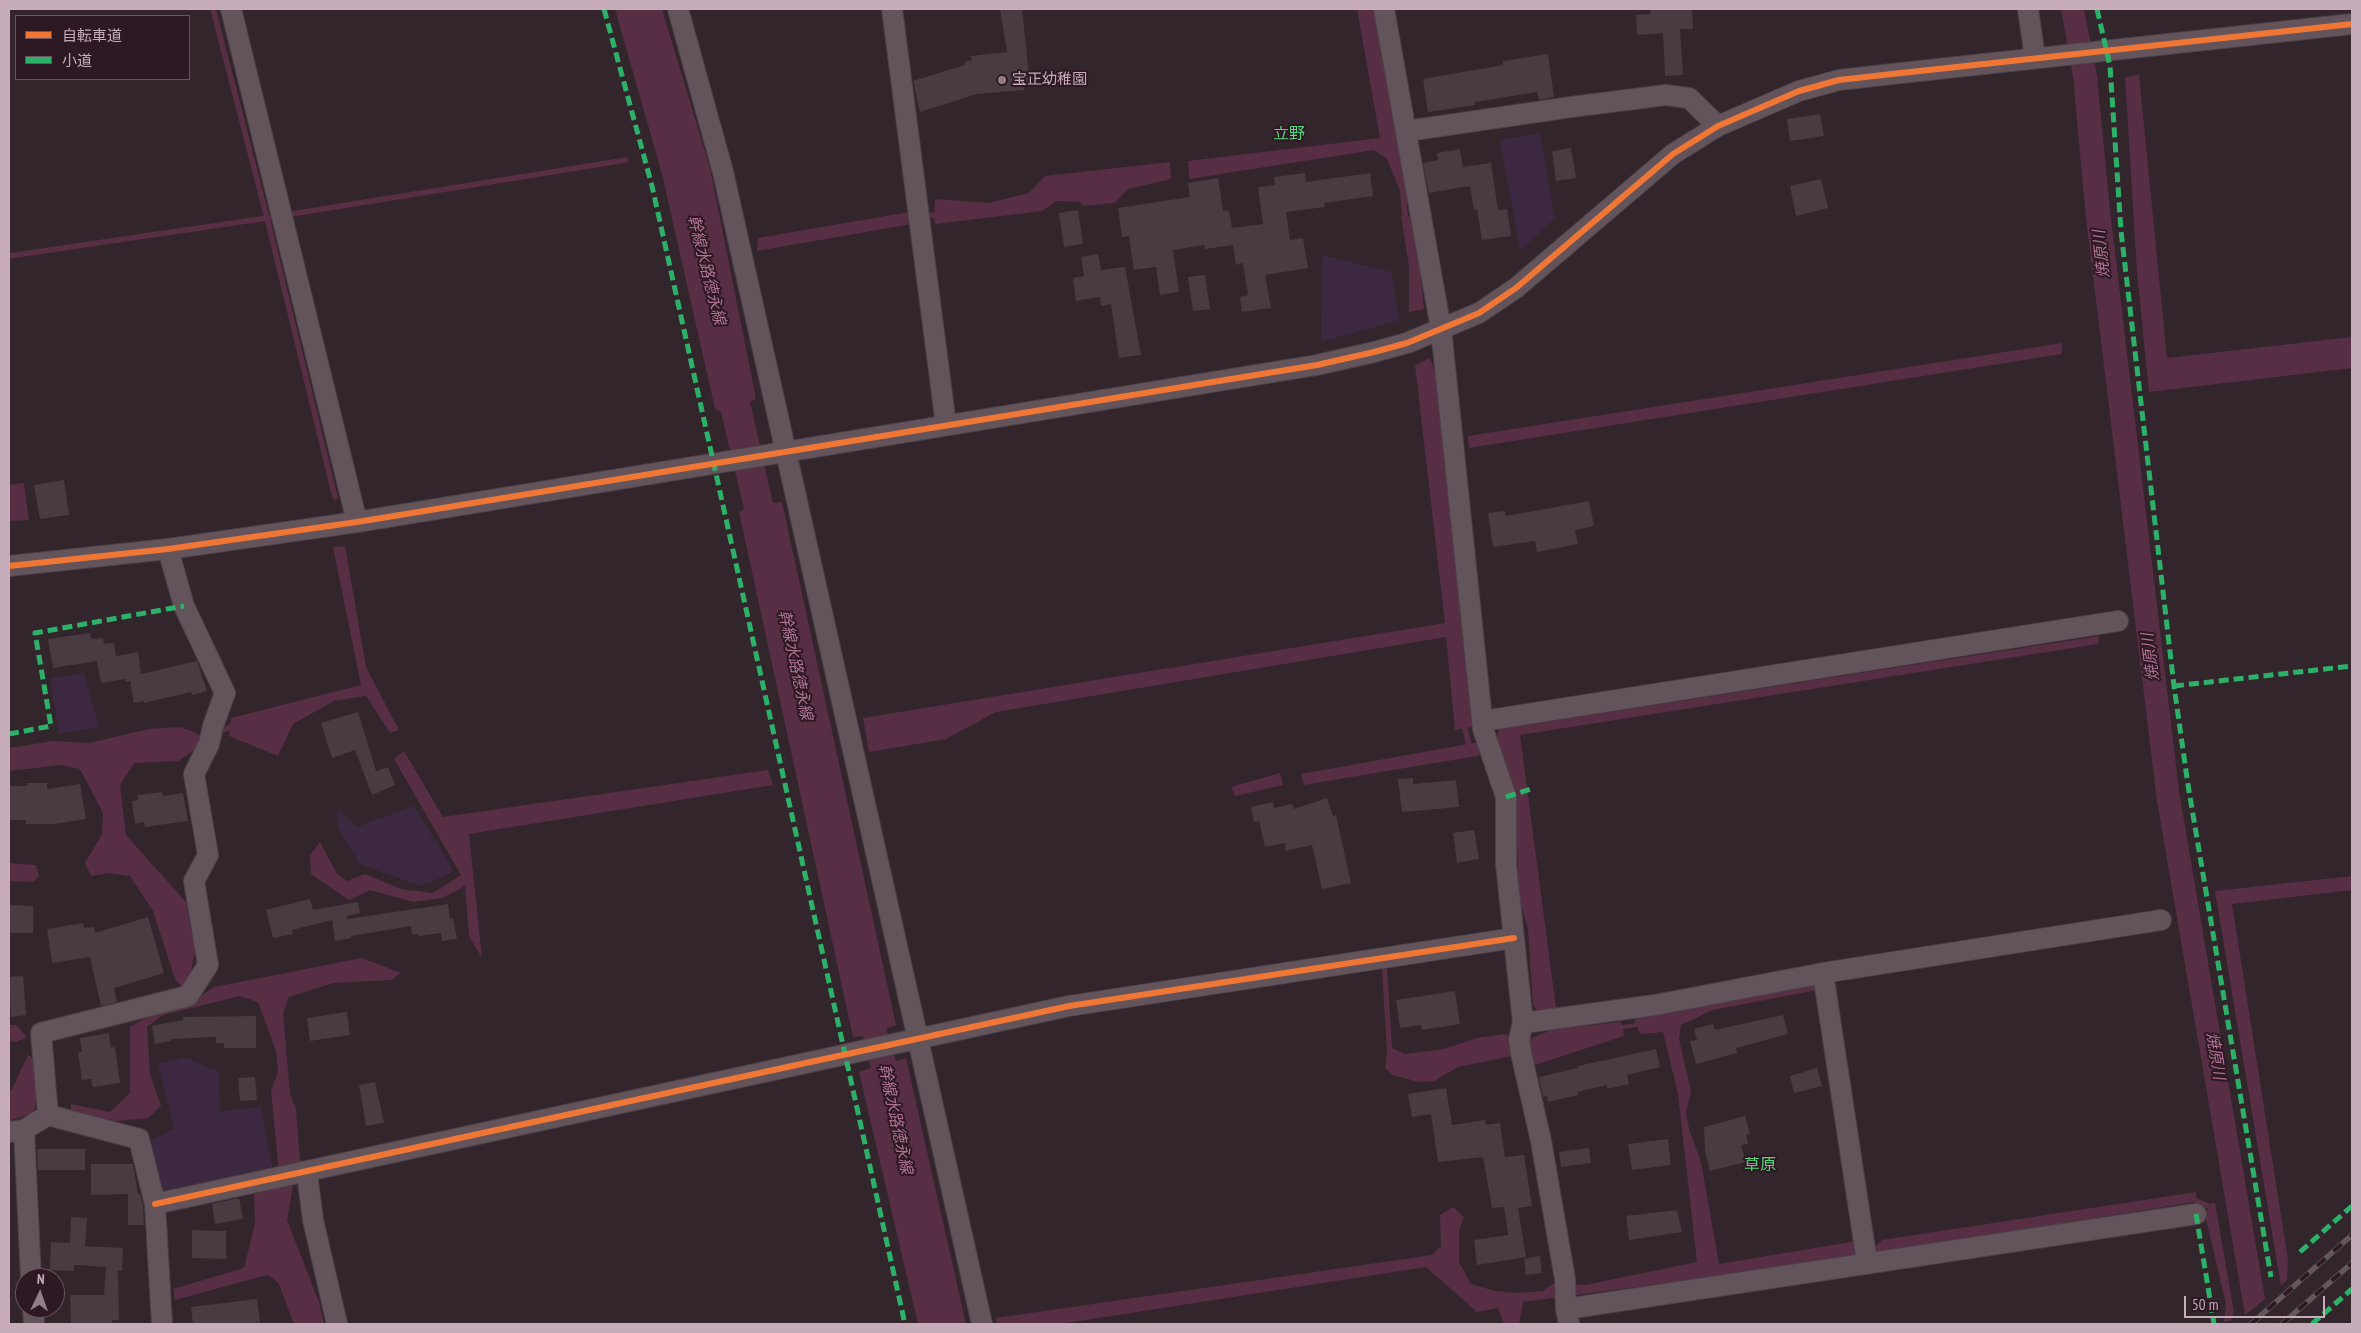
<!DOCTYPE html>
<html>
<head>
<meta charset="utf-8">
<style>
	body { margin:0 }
	#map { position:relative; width:2361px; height:1333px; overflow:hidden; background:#32252c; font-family:"PT Sans Narrow","Noto Sans JP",sans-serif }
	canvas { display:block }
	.frame { position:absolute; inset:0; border:10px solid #c6adb9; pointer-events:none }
	.legend { position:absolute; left:15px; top:15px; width:175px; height:65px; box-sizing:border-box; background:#2d1823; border:1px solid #6a545f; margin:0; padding:6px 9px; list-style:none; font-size:15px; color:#c6adb9 }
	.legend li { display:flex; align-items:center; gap:10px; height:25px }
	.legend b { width:25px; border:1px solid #6a545f }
	.north { position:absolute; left:15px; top:1268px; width:50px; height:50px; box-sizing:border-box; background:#2d1823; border:1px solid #6a545f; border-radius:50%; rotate:3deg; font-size:14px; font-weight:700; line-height:20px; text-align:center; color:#c6adb9 }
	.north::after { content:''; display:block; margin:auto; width:18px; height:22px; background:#927d88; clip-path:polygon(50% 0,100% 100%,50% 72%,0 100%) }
	.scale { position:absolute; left:2184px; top:1296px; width:141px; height:22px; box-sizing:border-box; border:2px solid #c6adb9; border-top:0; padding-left:6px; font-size:15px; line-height:18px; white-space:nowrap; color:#c6adb9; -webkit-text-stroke:4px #2d1823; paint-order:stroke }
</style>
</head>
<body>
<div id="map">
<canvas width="2361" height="1333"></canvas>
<div class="frame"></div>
<ul class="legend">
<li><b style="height:6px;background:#f07635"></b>自転車道</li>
<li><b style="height:6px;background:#2db169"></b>小道</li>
</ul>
<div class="north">N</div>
<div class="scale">50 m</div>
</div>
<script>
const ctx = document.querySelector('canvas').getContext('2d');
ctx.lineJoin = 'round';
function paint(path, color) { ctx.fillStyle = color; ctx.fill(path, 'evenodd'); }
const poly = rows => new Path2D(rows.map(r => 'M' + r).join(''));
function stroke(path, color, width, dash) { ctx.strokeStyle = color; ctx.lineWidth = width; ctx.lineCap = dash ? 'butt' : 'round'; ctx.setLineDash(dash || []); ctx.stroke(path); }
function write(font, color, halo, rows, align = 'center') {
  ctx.font = font + ' "PT Sans Narrow","Noto Sans JP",sans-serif'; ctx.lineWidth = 4; ctx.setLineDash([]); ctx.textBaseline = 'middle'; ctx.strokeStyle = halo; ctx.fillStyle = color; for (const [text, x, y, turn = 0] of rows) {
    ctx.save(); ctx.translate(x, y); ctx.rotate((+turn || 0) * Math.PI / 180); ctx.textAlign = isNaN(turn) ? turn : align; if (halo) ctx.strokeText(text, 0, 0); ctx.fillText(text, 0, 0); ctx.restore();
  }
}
const green = poly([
	[1540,134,1555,218,1520,251,1500,139],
	[1322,255,1391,272,1399,320,1321,342],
	[84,673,99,727,59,734,50,678],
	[414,806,454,871,421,886,360,864,337,826,338,809,357,827],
	[184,1057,219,1072,220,1111,261,1107,273,1172,163,1195,148,1142,174,1129,158,1064]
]);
const water = poly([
	[615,9,662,9,710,168,756,399,750,402,773,503,782,502,896,1025,886,1029,896,1061,906,1058,966,1324,918,1324,859,1072,871,1068,863,1036,853,1037,739,512,744,509,721,412,715,409,662,174],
	[1357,9,1374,9,1408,203,1402,204,1400,191,1387,159,1374,150,1189,179,1188,161,1380,138],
	[2061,9,2084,9,2097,76,2110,210,2179,791,2265,1299,2245,1315,2157,801,2086,218,2073,77],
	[2139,75,2167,358,2352,337,2352,368,2149,392,2137,272,2125,77],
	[1170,162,1171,179,1128,189,1115,203,1083,206,1080,202,1057,201,1042,211,935,224,934,215,935,199,989,203,1029,193,1045,176],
	[909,212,912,224,757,251,758,238],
	[1401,216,1410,216,1419,260,1424,309,1409,312,1409,266],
	[2062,343,2062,354,1469,448,1468,436],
	[1430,358,1436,374,1472,727,1455,730,1446,637,996,712,946,739,869,752,863,718,1445,623,1415,365],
	[24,483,29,520,9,521,9,485],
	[345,546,366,667,399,730,390,733,366,696,334,701,293,724,278,756,229,736,231,718,361,685,333,547],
	[2099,636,2098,644,1520,735,1556,1008,1551,1010,1553,1029,1621,1022,1622,1025,1635,1023,1635,1019,1812,984,1817,990,1713,1010,1681,1025,1679,1039,1691,1091,1686,1112,1689,1129,1701,1162,1719,1264,1856,1241,1858,1248,1877,1245,1882,1240,2196,1192,2196,1198,2210,1204,2215,1203,2234,1312,2231,1321,2224,1322,2226,1304,2205,1215,2208,1209,2194,1202,1881,1253,1873,1250,1858,1252,1853,1258,1523,1302,1519,1324,1504,1324,1498,1308,1477,1312,1426,1267,1060,1324,997,1324,996,1318,1432,1255,1441,1246,1440,1215,1453,1207,1464,1217,1459,1231,1459,1262,1471,1284,1495,1291,1515,1293,1542,1291,1553,1284,1585,1285,1697,1262,1678,1094,1663,1032,1640,1034,1637,1027,1623,1029,1624,1036,1535,1065,1527,1048,1511,1050,1512,1056,1458,1067,1434,1081,1419,1082,1392,1075,1385,1068,1387,1051,1382,969,1387,967,1392,1048,1405,1054,1444,1049,1477,1038,1504,1034,1525,1041,1549,1031,1545,1012,1539,1013,1533,1005,1528,929,1519,898,1515,797,1485,750,1477,756,1304,785,1301,774,1496,739,1499,729],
	[181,727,200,735,196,749,178,761,134,763,120,785,126,835,186,902,195,951,191,971,183,988,175,979,153,911,130,876,109,873,91,876,85,863,102,834,103,813,80,769,61,765,9,771,9,748,53,741,89,743,149,729],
	[404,751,443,817,768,770,773,785,469,834,482,958,469,936,465,886,442,898,413,902,370,890,349,900,311,874,310,855,320,842,337,874,347,881,365,874,401,889,433,893,461,875,394,759],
	[1280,773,1283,785,1235,796,1231,787],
	[9,863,36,865,39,876,33,882,9,881],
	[2352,876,2352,890,2232,904,2288,1260,2287,1280,2281,1286,2215,891],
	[362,958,401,973,391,980,333,983,289,997,283,1013,290,1094,296,1109,300,1162,290,1168,293,1185,287,1220,319,1302,324,1324,294,1324,278,1282,267,1275,175,1300,173,1289,244,1268,255,1223,254,1191,280,1183,271,1091,278,1072,276,1051,258,1002,240,996,163,1015,147,1027,150,1074,161,1106,148,1118,117,1121,71,1112,71,1104,110,1112,130,1093,130,1027,153,1014,198,998,214,987],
	[9,1025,16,1025,27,1037,16,1042,9,1041],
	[28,1055,32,1057,38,1095,33,1113,9,1121,9,1091,12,1089]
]);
const stream = poly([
	[213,9,267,218,335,497],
	[1403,197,1406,223],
	[923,217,934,215],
	[9,256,267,218,626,160],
	[1463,721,1470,749],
	[216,733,230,727]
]);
const building = poly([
	[1000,9,1022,9,1030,85,1024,85,1024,90,977,94,920,112,913,81,965,65,965,61,972,60,971,56,1007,52],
	[1650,9,1692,9,1693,29,1680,29,1683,75,1665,76,1663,33,1637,35,1636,15,1651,14],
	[1548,54,1554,97,1539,100,1537,92,1475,102,1475,105,1428,112,1423,79,1503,65,1503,61],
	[1820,114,1824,136,1790,141,1787,119],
	[1571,148,1576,178,1556,181,1552,151],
	[1460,149,1463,167,1491,163,1498,210,1507,209,1511,236,1482,240,1477,209,1474,210,1470,186,1429,193,1423,163,1438,160,1437,153],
	[1305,173,1306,182,1370,173,1373,196,1324,203,1325,207,1286,212,1290,240,1303,238,1308,268,1265,275,1271,308,1242,312,1240,297,1248,295,1243,263,1236,265,1233,245,1205,249,1204,245,1173,250,1179,292,1160,295,1156,267,1134,270,1129,236,1122,237,1118,208,1190,197,1188,183,1218,178,1223,211,1229,210,1232,228,1263,224,1258,187,1275,185,1274,177],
	[1821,179,1828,208,1796,216,1790,186],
	[1078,210,1083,244,1064,247,1059,213],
	[1098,254,1101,270,1125,267,1141,355,1119,358,1111,304,1101,306,1100,297,1076,301,1073,278,1084,276,1081,257],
	[1205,275,1210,309,1193,311,1188,277],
	[64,480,69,515,40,519,34,485],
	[1589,501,1594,526,1575,530,1578,544,1537,552,1535,541,1493,547,1488,513,1505,511,1506,516],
	[90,633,91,639,103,638,104,644,114,643,116,656,138,652,141,674,197,661,207,691,192,695,191,692,144,703,144,701,134,703,130,681,125,682,125,679,101,683,97,661,53,668,48,639],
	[358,712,376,771,388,767,395,785,372,795,355,750,332,758,321,723],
	[1413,778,1413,784,1456,780,1459,807,1402,812,1398,779],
	[27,783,47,783,47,789,80,784,86,819,53,824,26,824,26,820,9,820,9,786,27,786],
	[162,792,163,796,183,793,188,821,145,827,144,822,135,824,132,801,138,800,138,795],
	[1327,798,1333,816,1336,815,1351,883,1322,889,1312,845,1286,851,1285,843,1265,847,1259,821,1254,822,1251,807,1273,802,1274,808,1292,804,1294,809],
	[1474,830,1479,859,1457,863,1453,833],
	[310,899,313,910,358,902,360,913,347,916,348,919,448,904,450,919,453,918,457,939,442,941,441,933,419,936,418,934,412,934,411,926,351,936,351,938,335,941,332,920,292,930,293,934,273,938,266,910],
	[9,905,33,906,33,933,9,933],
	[148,917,164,973,114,988,117,1002,101,1006,90,957,52,963,47,929,83,923,84,928,94,927,95,933],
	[23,976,26,1015,11,1017,9,977],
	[1455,991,1460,1024,1422,1030,1421,1025,1400,1028,1396,1000],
	[347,1012,350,1035,310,1041,307,1018],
	[1783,1015,1788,1034,1736,1048,1737,1053,1696,1064,1690,1041,1697,1040,1694,1029,1713,1024,1715,1030],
	[256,1016,256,1048,224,1048,224,1043,216,1043,216,1037,171,1039,171,1041,155,1044,152,1026,183,1020,183,1017],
	[109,1033,111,1048,115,1047,120,1083,93,1087,91,1079,82,1080,78,1053,82,1052,80,1038],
	[1656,1049,1660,1067,1627,1075,1629,1084,1607,1089,1607,1085,1578,1092,1578,1095,1548,1102,1547,1096,1543,1097,1539,1077,1578,1068,1578,1066],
	[1817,1068,1822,1086,1794,1093,1790,1076],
	[255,1077,257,1100,240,1101,238,1078],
	[375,1082,384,1123,366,1126,359,1085],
	[1446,1088,1452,1125,1485,1120,1486,1125,1500,1123,1505,1157,1524,1155,1532,1206,1518,1208,1526,1257,1477,1265,1474,1240,1508,1235,1504,1207,1492,1208,1483,1157,1438,1162,1431,1114,1412,1117,1408,1094],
	[1745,1116,1750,1134,1746,1135,1748,1144,1741,1145,1746,1162,1710,1171,1705,1151,1704,1127],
	[1668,1139,1671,1165,1632,1170,1628,1144],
	[1589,1148,1591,1163,1561,1167,1559,1152],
	[37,1149,85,1149,85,1170,38,1170],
	[91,1164,133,1164,138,1194,140,1194,143,1206,144,1225,128,1225,128,1194,91,1195],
	[239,1198,243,1219,215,1224,212,1204],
	[1677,1210,1682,1232,1629,1240,1626,1216],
	[71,1217,87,1218,85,1246,123,1248,122,1271,118,1271,119,1320,112,1320,112,1323,71,1323,70,1295,104,1295,106,1267,74,1265,74,1271,50,1270,51,1242,70,1243],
	[192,1230,226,1231,226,1259,192,1258],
	[1540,1256,1542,1273,1526,1275,1524,1259],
	[257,1299,260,1324,193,1324,191,1307]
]);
const minor = poly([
	[231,9,357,522],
	[678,9,723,172,982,1324],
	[892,9,946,425],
	[1384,9,1441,329,1483,729,1506,797,1506,864,1523,1023,1519,1039,1521,1053,1541,1141,1565,1279,1566,1309,1569,1324],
	[2028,9,2035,58],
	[1407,131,1571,107,1666,95,1689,98,1718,126],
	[9,566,168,549,357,522,1139,394,1317,365,1374,352,1407,343,1479,313,1516,288,1673,154,1718,126,1799,91,1839,80,1892,74,2352,24],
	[1483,721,2118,621],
	[1823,973,1867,1262],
	[1523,1023,1655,1005,1823,973,2161,920],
	[48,1115,41,1033,188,996,208,965,194,881,208,855,194,774,209,744,213,726,225,693,184,606,168,549],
	[24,1130,31,1278],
	[9,1132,24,1130,48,1115,139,1139,155,1204,162,1324],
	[307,1173,313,1220,337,1324],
	[155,1204,1069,1006,1514,938],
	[33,1308,34,1324],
	[1566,1309,2196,1214]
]);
const rail = poly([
	[2251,1324,2352,1235],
	[2282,1324,2352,1263]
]);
const quiet = poly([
	[604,9,652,186,905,1324],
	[2097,9,2110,66,2121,231,2174,686,2188,785,2271,1277],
	[2174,686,2352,666],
	[9,734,51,726,35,633,184,606],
	[1506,797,1531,789],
	[2196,1214,2214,1324],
	[2300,1252,2352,1206],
	[2312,1324,2352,1289]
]);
const cycleway = poly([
	[9,566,168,549,357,522,1139,394,1317,365,1374,352,1407,343,1479,313,1516,288,1673,154,1718,126,1799,91,1839,80,1892,74,2352,24],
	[155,1204,1069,1006,1514,938]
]);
const markers = [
	[1002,80,5,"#927d88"]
];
const poiNames = [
	["宝正幼稚園",1012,80]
];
const neighbourhoodNames = [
	["立野",1289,134],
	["草原",1760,1165]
];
const waterNames = [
	["焼原川",2102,254,-96],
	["幹線水路徳永線",706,270,76],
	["焼原川",2151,657,-97],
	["幹線水路徳永線",795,665,78],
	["焼原川",2215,1056,81],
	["幹線水路徳永線",895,1119,78]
];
paint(green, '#3d2841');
paint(water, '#582e45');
stroke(stream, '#582e45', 5.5);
paint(building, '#483b41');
stroke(minor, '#4c4147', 22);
stroke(minor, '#62545a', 20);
stroke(rail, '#64585f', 5.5);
stroke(rail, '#2d1823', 4, [11]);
stroke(quiet, '#2db169', 5, [10, 5]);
stroke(cycleway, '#f07635', 6);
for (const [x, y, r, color] of markers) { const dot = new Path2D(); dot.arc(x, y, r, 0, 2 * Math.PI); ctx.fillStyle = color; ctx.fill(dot); stroke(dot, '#2d1823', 2); }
write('15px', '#c6adb9', '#2d1823', poiNames, 'left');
write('16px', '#56d880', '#2d1823', neighbourhoodNames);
write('italic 16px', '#b07494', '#2d1823', waterNames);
</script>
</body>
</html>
